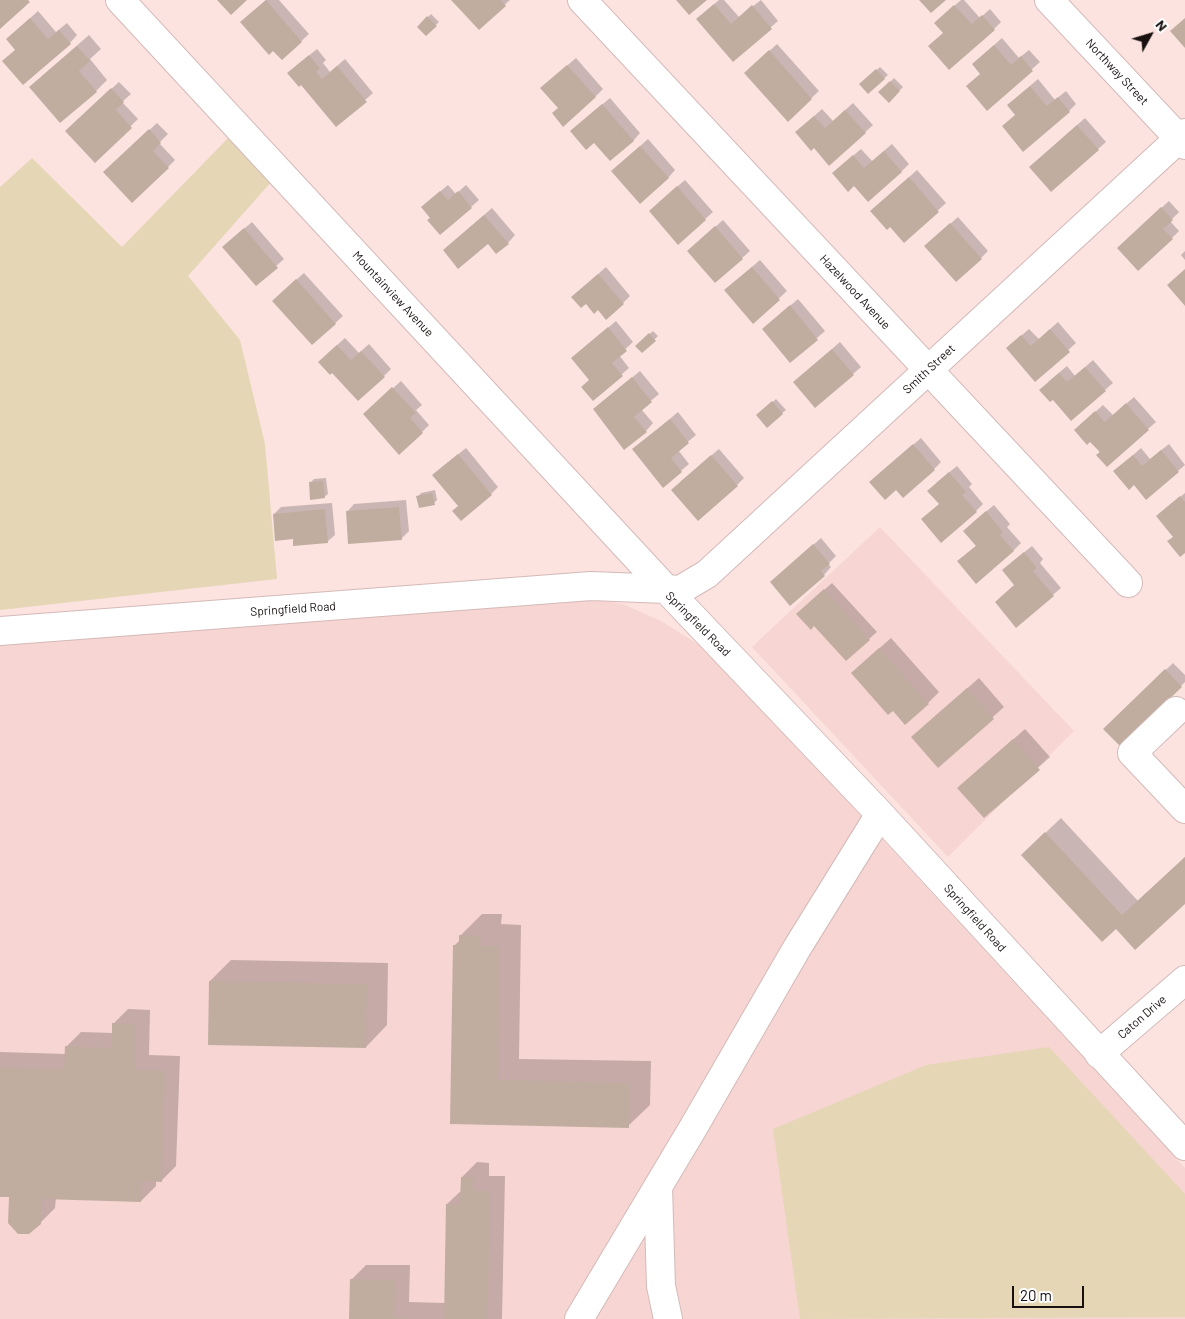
<!DOCTYPE html>
<html>
<head>
<meta charset="utf-8">
<style>
	body { margin:0 }
	#map { position:relative; width:1185px; height:1319px; overflow:hidden; background:#fce3e0; font-family:Barlow,sans-serif }
	canvas { display:block }
	.north { position:absolute; left:1125px; top:10px; width:50px; height:50px; -webkit-text-stroke:4px #fff; paint-order:stroke; rotate:51deg; font-size:14px; font-weight:700; line-height:20px; text-align:center; color:#191010 }
	.north::after { content:''; display:block; margin:auto; width:18px; height:22px; background:#191010; clip-path:polygon(50% 0,100% 100%,50% 72%,0 100%) }
	.scale { position:absolute; left:1012px; top:1286px; width:72px; height:22px; box-sizing:border-box; border:2px solid #191010; border-top:0; padding-left:6px; font-size:15px; line-height:18px; white-space:nowrap; color:#191010; -webkit-text-stroke:4px #fff; paint-order:stroke }
</style>
</head>
<body>
<div id="map">
<canvas width="1185" height="1319"></canvas>
<div class="north">N</div>
<div class="scale">20 m</div>
</div>
<script>
const ctx = document.querySelector('canvas').getContext('2d');
ctx.lineJoin = 'round';
function paint(path, color) { ctx.fillStyle = color; ctx.fill(path, 'evenodd'); }
const poly = rows => new Path2D(rows.map(r => 'M' + r).join(''));
function stroke(path, color, width, dash) { ctx.strokeStyle = color; ctx.lineWidth = width; ctx.lineCap = dash ? 'butt' : 'round'; ctx.setLineDash(dash || []); ctx.stroke(path); }
function write(font, color, halo, rows, align = 'center') {
  ctx.font = font + ' Barlow,sans-serif'; ctx.lineWidth = 5; ctx.setLineDash([]); ctx.textBaseline = 'middle'; ctx.strokeStyle = halo; ctx.fillStyle = color; for (const [text, x, y, turn = 0] of rows) {
    ctx.save(); ctx.translate(x, y); ctx.rotate((+turn || 0) * Math.PI / 180); ctx.textAlign = isNaN(turn) ? turn : align; if (halo) ctx.strokeText(text, 0, 0); ctx.fillText(text, 0, 0); ctx.restore();
  }
}
const built = poly([
	[880,527,1074,731,948,857,752,647],
	[590,599,623,604,661,621,709,651,1185,1168,1185,1319,0,1319,0,642]
]);
const green = poly([
	[231,135,272,181,188,276,240,340,265,444,277,579,0,610,0,187,32,158,122,247],
	[1049,1047,1185,1194,1185,1317,800,1319,773,1129,926,1065]
]);
const shadow = poly([
	[266,0,279,0,309,34,282,59,249,15],
	[453,0,510,0,479,28],
	[719,0,724,0,739,17,761,0,778,21,733,60,705,12],
	[961,0,964,0,980,18,990,9,1001,22,994,29,944,33,943,16],
	[38,11,56,32,67,23,77,35,70,43,16,49,15,32],
	[431,14,439,22,426,34,418,27],
	[89,35,101,49,90,59,107,80,96,91,42,76],
	[1002,38,1019,58,1029,50,1040,62,987,109,981,73,973,64],
	[777,44,819,91,788,120,753,66],
	[317,49,326,60,323,63,330,72,345,59,373,93,336,126,296,66],
	[576,58,603,89,595,97,559,108,549,81],
	[880,67,888,75,868,92,864,81],
	[894,78,903,87,889,101,880,92],
	[1038,79,1055,100,1066,91,1076,104,1069,111,1016,114,1016,98],
	[119,82,131,94,122,102,138,119,95,161,74,123],
	[610,98,640,133,633,141,579,124],
	[853,103,873,125,830,164,804,125,822,109,833,121],
	[1085,118,1106,142,1051,191,1038,160],
	[157,123,168,134,159,143,175,160,168,167,112,165],
	[648,139,675,170,668,178,620,164],
	[892,144,909,164,901,172,841,166,861,149,872,161],
	[917,170,946,203,904,241,879,204],
	[685,180,713,212,678,243,658,203],
	[448,185,456,194,466,185,479,200,440,234,430,200],
	[1169,201,1179,212,1170,221,1179,231,1172,238,1126,240],
	[492,208,515,235,508,243,496,252,488,242,444,250],
	[958,217,988,251,981,258,933,239],
	[723,220,750,251,715,282,688,251],
	[252,222,284,259,256,284,231,240],
	[1185,251,1185,260,1181,255],
	[760,260,787,291,753,322,733,283],
	[606,267,630,296,623,303,598,308,580,290],
	[304,273,343,316,312,344,281,293],
	[798,299,825,331,790,361,771,322],
	[616,321,633,342,619,355,629,368,593,399,590,379,572,358],
	[1058,322,1076,343,1035,380,1015,341,1029,329,1039,339],
	[653,331,658,336,642,351,637,346],
	[345,338,359,353,369,344,391,369,384,376,327,354],
	[840,342,861,367,815,407,802,375],
	[1093,360,1113,383,1071,419,1048,382,1067,366,1075,376],
	[640,371,659,394,641,409,653,423,646,431,602,402],
	[401,381,422,405,416,410,429,425,422,432,372,407],
	[1134,397,1156,422,1107,465,1083,423,1103,405,1113,415],
	[776,399,786,410,767,426,758,415],
	[678,412,696,435,678,450,689,464,663,486,634,449],
	[921,438,941,462,934,469,878,475],
	[1169,444,1185,465,1146,498,1134,484,1115,471,1141,448,1150,459],
	[466,448,498,487,491,494,459,506,441,468],
	[719,449,744,478,737,485,680,482],
	[957,466,972,484,969,487,983,504,976,511,940,504,936,483],
	[326,478,328,494,324,497,310,483,314,479],
	[435,490,437,500,434,503,418,497,421,493],
	[1185,493,1185,552,1174,537,1165,509],
	[406,500,409,531,401,539,347,512,354,504],
	[332,503,335,535,327,542,294,538,274,514,281,507],
	[994,505,1010,524,1007,527,1021,543,1013,551,966,554,977,545,972,523],
	[821,538,836,556,828,564,831,567,824,575,779,575],
	[1032,546,1043,559,1040,563,1061,588,1016,626,1015,585,1011,563],
	[832,583,877,632,869,639,805,607],
	[891,638,939,692,928,703,864,662],
	[1173,663,1185,675,1185,682,1120,744,1105,729],
	[979,678,1004,707,938,766,924,726],
	[1025,729,1050,757,984,817,958,788],
	[1061,818,1138,901,1185,857,1185,902,1135,949,1038,840],
	[482,914,502,914,501,924,521,925,519,1059,651,1061,650,1105,628,1126,451,1123,454,946,461,939,461,935],
	[231,960,388,963,387,1025,366,1047,210,981],
	[128,1009,150,1010,149,1055,180,1056,176,1166,161,1181,156,1181,156,1186,141,1201,56,1198,55,1208,40,1223,10,1196,0,1196,0,1052,66,1054,66,1047,81,1032,113,1033,113,1024],
	[477,1162,489,1163,489,1176,505,1176,502,1319,351,1319,351,1280,366,1265,410,1265,409,1302,445,1303,447,1204,462,1190,462,1177]
]);
const building = poly([
	[0,0,28,0,30,2,0,29],
	[217,0,247,0,231,15],
	[266,0,302,42,282,60,273,51,269,55,240,22],
	[451,0,501,0,506,6,479,30],
	[676,0,707,0,689,15],
	[919,0,946,0,931,13],
	[714,4,731,24,752,5,772,29,733,62,696,19],
	[954,5,972,24,982,15,995,30,949,70,928,46,943,33,934,23],
	[427,16,437,26,426,36,417,27],
	[30,18,48,39,59,30,71,44,23,85,2,61,15,50,6,39],
	[1185,18,1185,48,1170,31],
	[994,45,1011,65,1021,56,1033,71,987,111,966,86,980,74,972,64],
	[77,46,90,61,79,71,97,92,60,123,29,87],
	[769,50,812,99,788,122,744,73],
	[309,55,320,68,316,72,322,79,337,66,367,102,336,127,301,85,299,87,287,73],
	[567,65,596,97,563,127,552,113,558,108,540,88],
	[876,69,885,79,868,94,859,84],
	[890,81,900,91,889,103,878,92],
	[1030,86,1047,106,1058,97,1070,112,1023,152,1002,126,1015,115,1007,105],
	[111,88,124,102,116,110,132,128,95,163,65,131],
	[602,104,634,141,610,161,594,143,586,150,570,131],
	[845,110,866,133,829,166,814,148,811,151,795,132,814,116,825,128],
	[1077,125,1099,150,1051,192,1029,167],
	[149,129,161,143,153,151,169,168,132,203,103,172],
	[640,146,669,178,640,204,611,171],
	[884,151,902,172,868,202,854,186,848,192,832,173,853,155,864,168],
	[909,177,939,212,904,243,890,227,887,230,870,211],
	[677,186,706,220,678,245,649,211],
	[440,191,448,200,458,191,472,208,440,235,427,220,430,218,421,207],
	[1161,207,1173,220,1163,229,1173,239,1138,271,1117,248],
	[484,215,509,244,496,254,488,244,458,269,443,250],
	[950,223,982,259,956,282,924,246],
	[715,226,743,259,715,283,687,251],
	[244,228,278,268,256,286,222,247],
	[752,267,780,300,753,324,724,290],
	[1185,269,1185,306,1167,285],
	[598,274,624,304,606,320,598,310,594,314,586,304,581,308,571,297],
	[296,279,336,324,312,345,272,301],
	[790,305,818,340,790,363,762,329],
	[608,327,627,351,612,363,623,376,593,401,581,387,589,380,571,358],
	[1050,329,1070,352,1035,382,1006,348,1021,335,1031,346],
	[649,333,656,341,642,353,635,346],
	[337,345,351,360,361,351,385,377,358,401,332,373,330,375,318,362],
	[832,349,854,375,815,408,793,382],
	[1085,367,1106,391,1071,421,1053,400,1050,402,1039,390,1059,373,1067,382],
	[632,377,652,402,634,417,647,432,624,450,593,409],
	[392,387,416,413,410,418,423,433,399,455,363,414],
	[772,401,783,414,767,428,756,415],
	[1126,403,1149,430,1107,467,1096,455,1100,452,1090,442,1087,445,1074,430,1095,411,1105,422],
	[670,419,689,443,671,458,682,472,663,488,632,449],
	[913,444,935,470,903,498,896,490,885,500,869,482],
	[1161,450,1179,472,1146,500,1134,485,1129,490,1113,471,1133,455,1142,466],
	[458,454,492,495,461,521,452,511,458,506,432,475],
	[711,455,738,486,698,521,671,490],
	[949,472,966,492,962,495,977,512,941,543,921,519,939,504,927,491],
	[323,481,325,498,310,500,309,482],
	[432,493,435,505,419,508,416,496],
	[1180,496,1185,502,1185,553,1180,557,1167,541,1173,537,1156,516],
	[399,507,402,540,348,544,346,511],
	[325,509,328,543,293,546,293,539,275,541,273,514],
	[986,511,1003,532,1000,535,1014,551,976,584,957,561,976,546,963,531],
	[813,544,830,564,821,571,825,576,790,606,770,582],
	[1024,552,1037,568,1033,571,1054,596,1016,628,995,602,1014,585,1002,570],
	[824,589,870,640,846,661,814,626,811,630,796,614],
	[879,648,929,704,905,725,893,711,888,715,851,673],
	[1165,669,1182,687,1120,746,1103,729],
	[967,688,994,719,938,768,911,737],
	[1013,739,1040,770,984,818,957,788],
	[1045,832,1122,915,1185,857,1185,904,1135,950,1116,929,1102,942,1021,855],
	[459,935,481,936,480,946,500,946,498,1080,629,1083,629,1128,450,1124,453,945,459,945],
	[209,981,367,984,366,1048,208,1045],
	[112,1023,136,1024,135,1070,165,1071,162,1182,142,1181,141,1202,42,1199,41,1224,29,1234,18,1234,8,1223,9,1197,0,1197,0,1067,64,1069,65,1046,112,1048],
	[461,1177,474,1177,474,1191,490,1191,488,1319,444,1319,446,1204,460,1204],
	[350,1279,395,1280,394,1317,410,1319,349,1319]
]);
const minor = poly([
	[120,0,666,589,680,590,707,574,1185,133],
	[582,0,1128,583],
	[1049,0,1185,145],
	[0,631,591,586,666,589,880,814,1185,1146],
	[1176,711,1132,753,1185,809],
	[1099,1054,1185,980],
	[658,1187,661,1286,668,1319],
	[579,1319,693,1128,797,948,880,814]
]);
const streetNames = [
	["Northway Street",1117,72,47],
	["Hazelwood Avenue",855,292,47],
	["Mountainview Avenue",393,294,47],
	["Smith Street",929,369,-43],
	["Springfield Road",293,609,-4],
	["Springfield Road",698,624,45],
	["Springfield Road",975,918,48],
	["Caton Drive",1142,1017,-41]
];
paint(built, '#f7d5d2');
paint(green, '#e5d6b6');
paint(shadow, '#0003');
paint(building, '#c0ada0');
stroke(minor, '#d3bab8', 30);
stroke(minor, '#fff', 28);
write('12px', '#191010', '#fff', streetNames);
</script>
</body>
</html>
